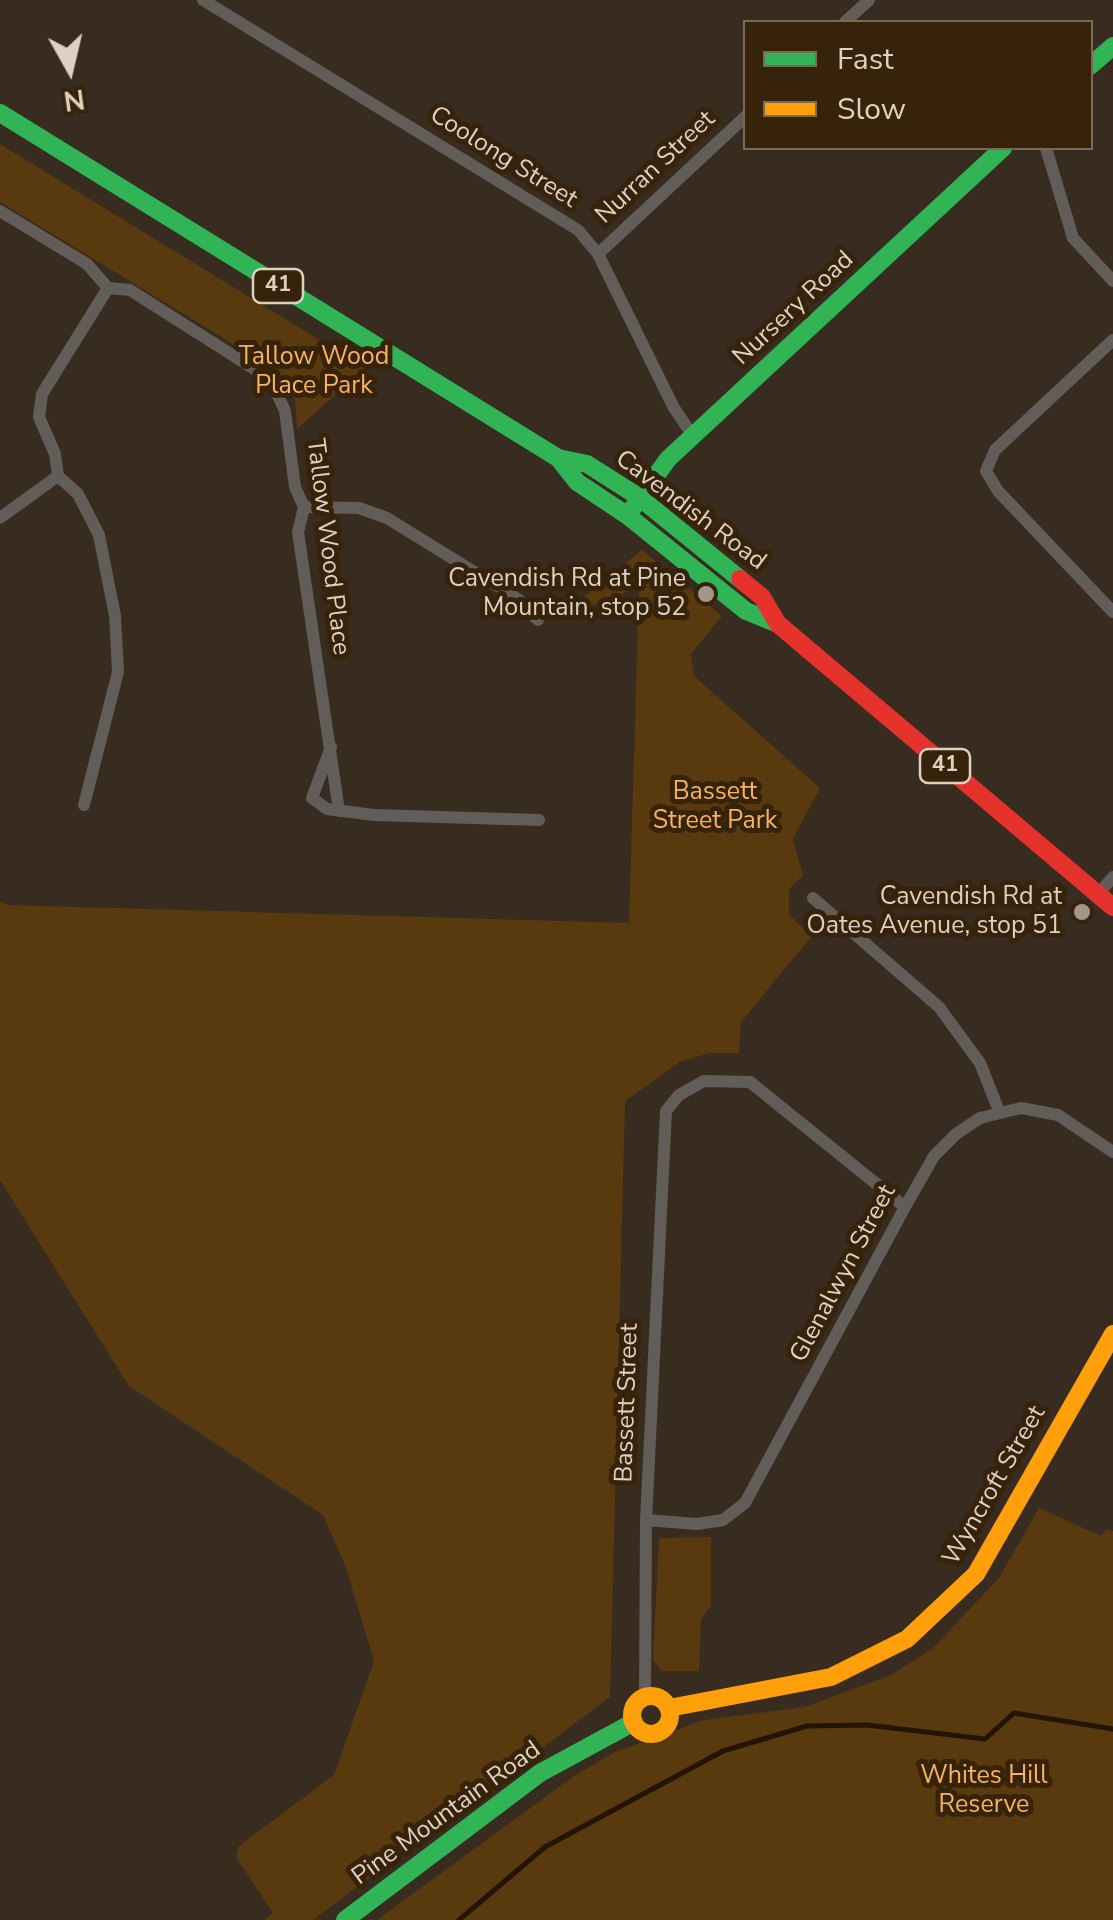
<!DOCTYPE html>
<html>
<head>
<meta charset="utf-8">
<style>
	body { margin:0 }
	#map { position:relative; width:1113px; height:1920px; overflow:hidden; background:#372c1f; font-family:"Nunito Sans",sans-serif }
	canvas { display:block }
	.legend { position:absolute; left:743px; top:20px; width:350px; height:130px; box-sizing:border-box; background:#37230a; border:2px solid #7a6954; margin:0; padding:12px 18px; list-style:none; font-size:30px; color:#ded1c3 }
	.legend li { display:flex; align-items:center; gap:20px; height:50px }
	.legend b { width:50px; border:2px solid #7a6954 }
	.north { position:absolute; left:20px; top:20px; width:100px; height:100px; -webkit-text-stroke:8px #37230a; paint-order:stroke; rotate:172deg; font-size:28px; font-weight:700; line-height:40px; text-align:center; color:#ded1c3 }
	.north::after { content:''; display:block; margin:auto; width:35px; height:45px; background:#ded1c3; clip-path:polygon(50% 0,100% 100%,50% 72%,0 100%) }
</style>
</head>
<body>
<div id="map">
<canvas width="1113" height="1920"></canvas>
<ul class="legend">
<li><b style="height:12px;background:#30b455"></b>Fast</li>
<li><b style="height:12px;background:#ff9f0a"></b>Slow</li>
</ul>
<div class="north">N</div>
</div>
<script>
const ctx = document.querySelector('canvas').getContext('2d');
ctx.lineJoin = 'round';
function paint(path, color) { ctx.fillStyle = color; ctx.fill(path, 'evenodd'); }
const poly = rows => new Path2D(rows.map(r => 'M' + r).join(''));
function stroke(path, color, width, dash) { ctx.strokeStyle = color; ctx.lineWidth = width; ctx.lineCap = dash ? 'butt' : 'round'; ctx.setLineDash(dash || []); ctx.stroke(path); }
function write(font, color, halo, rows, align = 'center') {
  ctx.font = font + ' "Nunito Sans",sans-serif'; ctx.lineWidth = 10; ctx.setLineDash([]); ctx.textBaseline = 'middle'; ctx.strokeStyle = halo; ctx.fillStyle = color; for (const [text, x, y, turn = 0] of rows) {
    ctx.save(); ctx.translate(x, y); ctx.rotate((+turn || 0) * Math.PI / 180); ctx.textAlign = isNaN(turn) ? turn : align; if (halo) ctx.strokeText(text, 0, 0); ctx.fillText(text, 0, 0); ctx.restore();
  }
}
const green = poly([
	[0,144,365,368,297,429,295,400,279,372,0,202],
	[642,550,722,616,691,654,694,676,820,788,793,839,803,875,789,889,789,914,811,937,741,1022,739,1053,709,1053,680,1062,625,1101,610,1697,313,1920,264,1920,273,1913,236,1857,239,1846,334,1775,374,1661,345,1565,323,1515,129,1386,0,1180,0,901,8,905,629,923,639,587,557,619],
	[1039,1508,1101,1536,1106,1529,1113,1531,1113,1920,377,1920,574,1776,615,1752,704,1720,805,1707,891,1675,932,1649,999,1578],
	[711,1537,711,1606,701,1619,699,1671,662,1671,653,1660,659,1538]
]);
const stream = poly([
	[459,1920,545,1847,723,1751,807,1726,867,1725,985,1739,1014,1713,1113,1729]
]);
const street = poly([
	[203,0,578,230,598,254,674,408,693,436],
	[845,22,869,0],
	[1046,148,1073,238,1113,281],
	[0,211,87,264,108,288,130,290,259,372,274,387,285,411,295,487,304,507,298,532,339,811],
	[598,254,746,116],
	[1113,340,995,450,986,471,998,491,1113,612],
	[304,507,359,508,387,518,518,599,538,620],
	[0,518,58,476],
	[331,747,312,798,327,809,374,815,539,820],
	[84,805,118,672,115,616,99,535,78,494,58,476,55,454,39,417,42,394,108,288],
	[1098,894,1113,877],
	[813,898,939,1007,980,1063,999,1111],
	[646,1520,697,1524,723,1520,745,1503,905,1207,934,1156,956,1134,980,1118,1021,1108,1058,1115,1113,1152],
	[645,1697,646,1520,666,1111,679,1095,704,1081,750,1082,905,1207]
]);
const fast = poly([
	[1090,66,1113,46],
	[0,113,558,458,587,464,639,497,740,579],
	[558,458,577,482,628,516,746,611,778,624],
	[632,509,668,459,1003,148],
	[345,1920,540,1773,634,1722]
]);
const slow = poly([
	'632 1715a19 19 0 1 1 38 0a19 19 0 1 1-38 0Z',
	[669,1708,831,1677,907,1639,976,1574,1113,1334]
]);
const jam = poly([
	[740,579,762,597,778,624,1113,907]
]);
const markers = [
	[706,594,10,"#a4978a"],
	[1082,912,10,"#a4978a"]
];
const shields = [
	[278,286,50],
	[945,766,50]
];
const shieldNames = [
	["41",278,286],
	["41",945,766]
];
const streetNames = [
	["Coolong Street",503,158,32],
	["Nurran Street",656,168,-43],
	["Nursery Road",794,309,-43],
	["Cavendish Road",690,511,37],
	["Tallow Wood Place",327,547,83],
	["Glenalwyn Street",844,1274,-62],
	["Bassett Street",628,1403,-88],
	["Wyncroft Street",995,1486,-60],
	["Pine Mountain Road",447,1814,-36]
];
const parkNames = [
	["Tallow Wood",314,358],
	["Place Park",314,387],
	["Bassett",715,793],
	["Street Park",715,822],
	["Whites Hill",984,1777],
	["Reserve",984,1806]
];
const poiNames = [
	["Cavendish Rd at Pine",686,580],
	["Mountain, stop 52",686,609],
	["Cavendish Rd at",1062,898],
	["Oates Avenue, stop 51",1062,927]
];
paint(green, '#593a0f');
stroke(stream, '#231405', 5);
stroke(street, '#625d58', 12);
stroke(fast, '#30b455', 18);
stroke(slow, '#ff9f0a', 18);
stroke(jam, '#e5322d', 18);
for (const [x, y, r, color] of markers) { const dot = new Path2D(); dot.arc(x, y, r, 0, 2 * Math.PI); ctx.fillStyle = color; ctx.fill(dot); stroke(dot, '#37230a', 4); }
for (const [x, y, w] of shields) { const box = new Path2D(); box.roundRect(x - w / 2, y - 17, w, 34, 8); ctx.fillStyle = '#37230a'; ctx.fill(box); stroke(box, '#ded1c3', 2.5); }
write('bold 22px', '#ded1c3', null, shieldNames);
write('25px', '#ded1c3', '#37230a', streetNames);
write('25px', '#f8b360', '#37230a', parkNames);
write('25px', '#ded1c3', '#37230a', poiNames, 'right');
</script>
</body>
</html>
